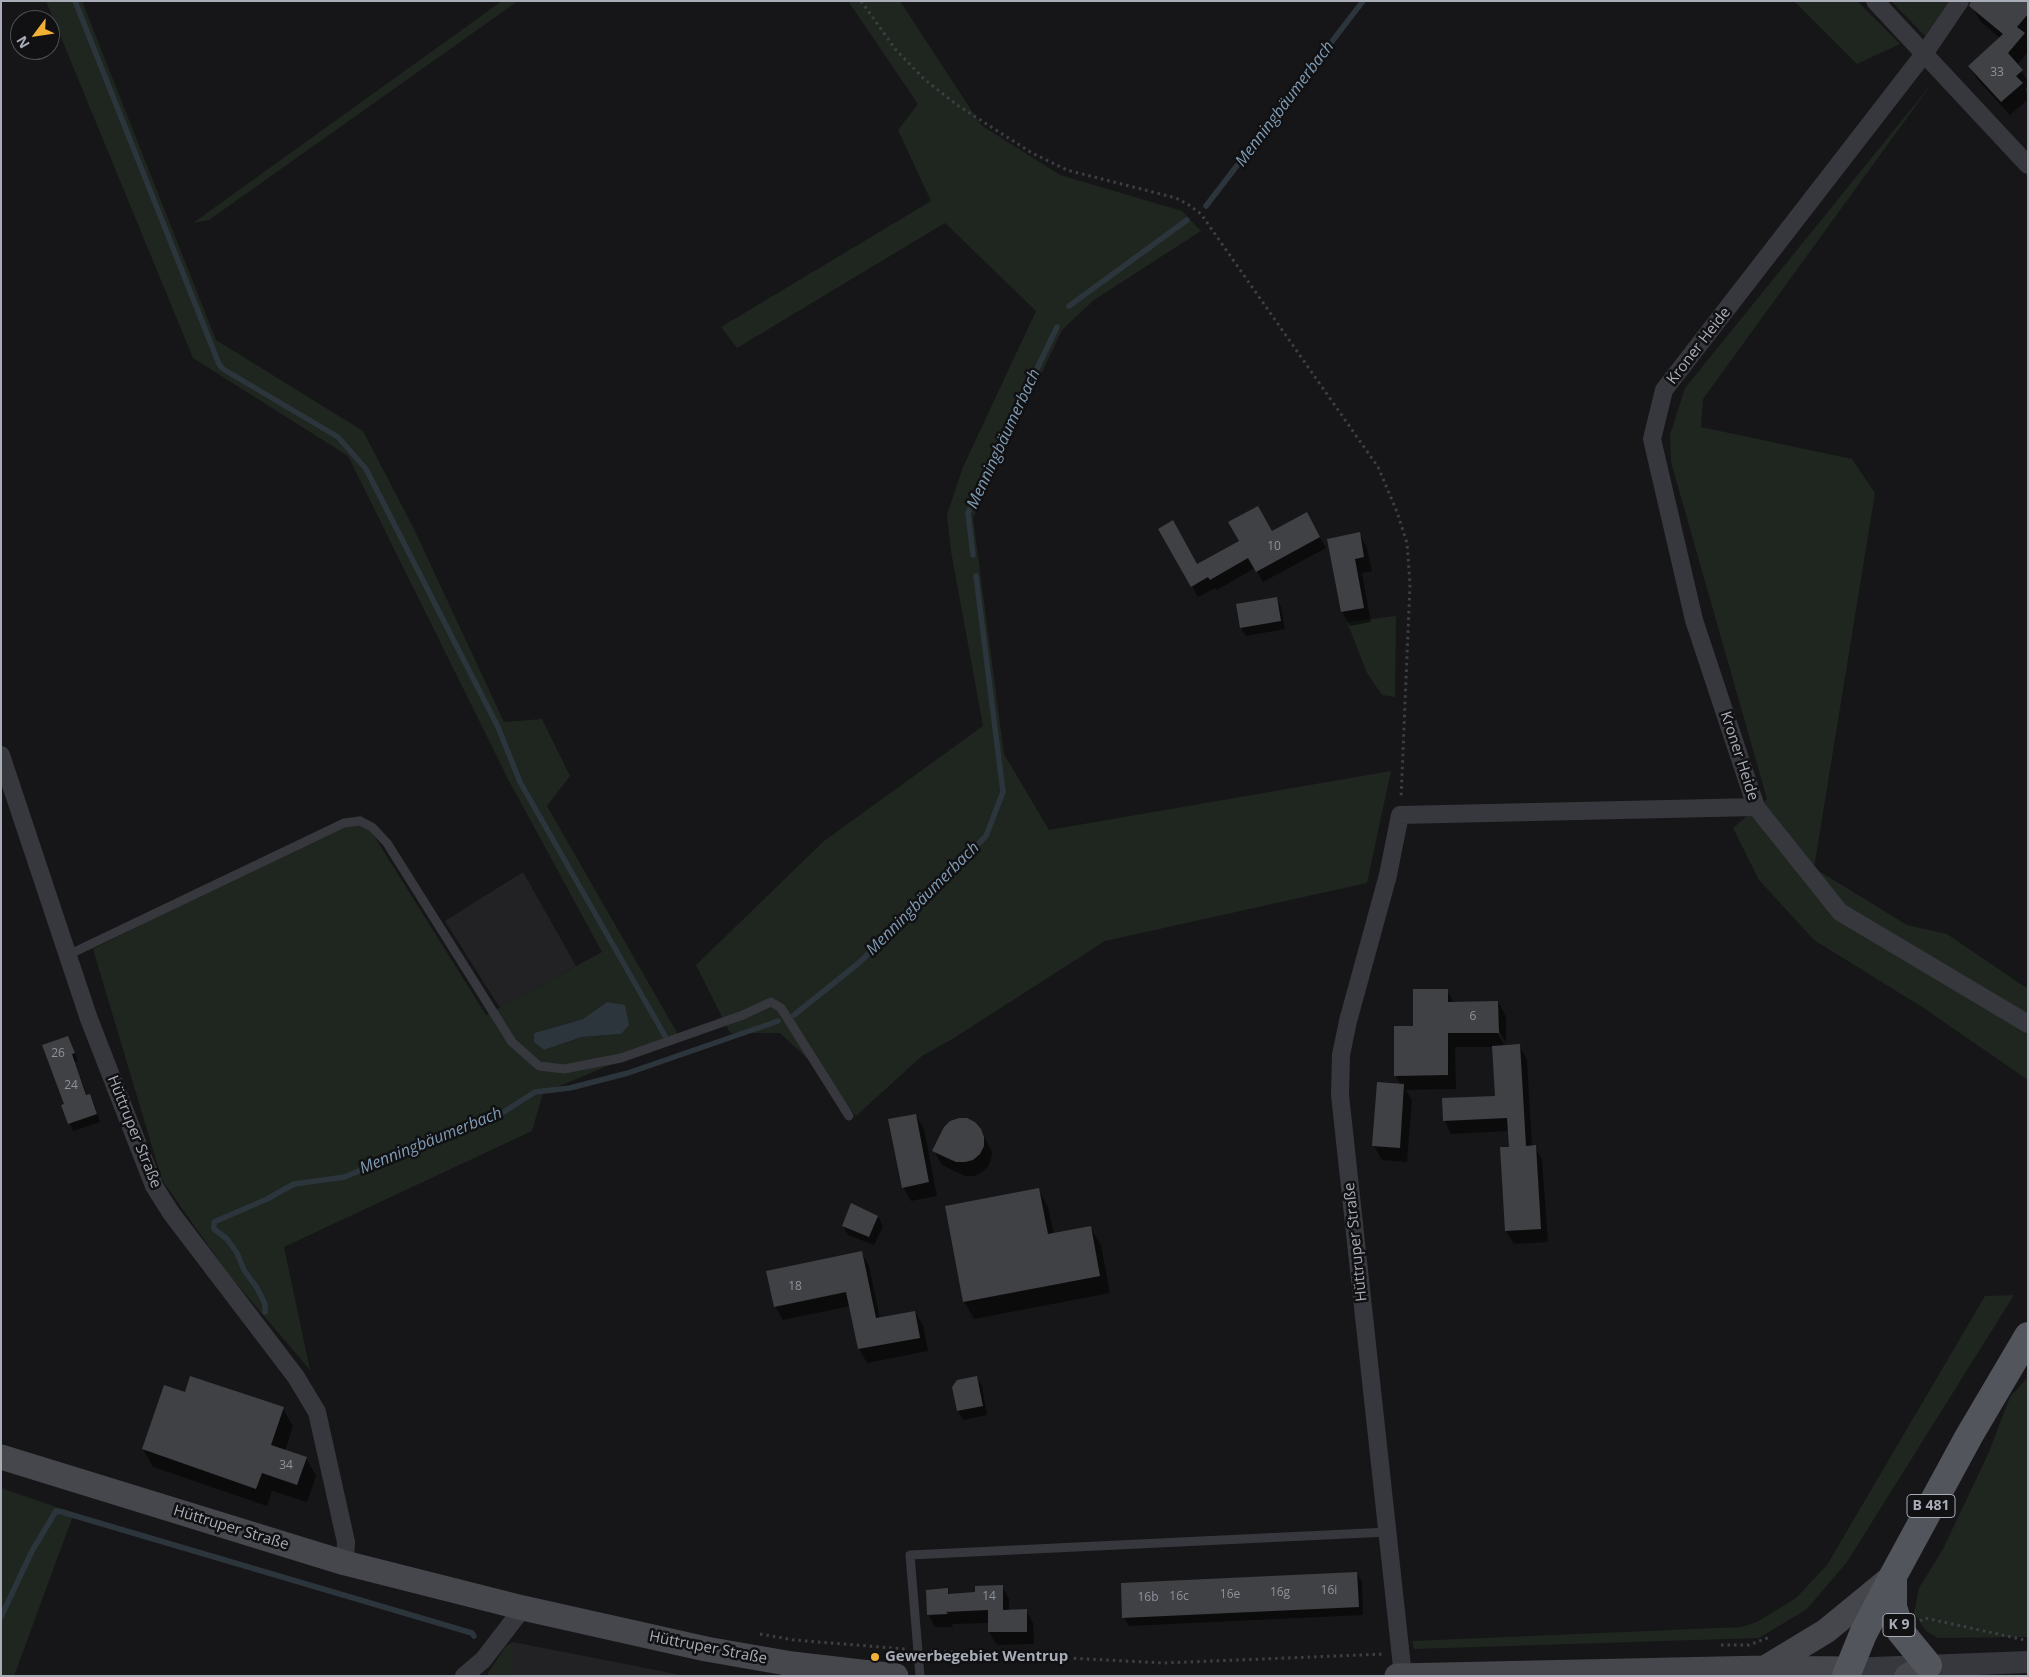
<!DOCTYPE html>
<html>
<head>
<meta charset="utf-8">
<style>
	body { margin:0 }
	#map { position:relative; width:2029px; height:1677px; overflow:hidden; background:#161618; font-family:"Open Sans",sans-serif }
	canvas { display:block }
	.frame { position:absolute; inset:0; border:2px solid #a8adb8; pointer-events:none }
	.north { position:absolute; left:10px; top:10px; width:50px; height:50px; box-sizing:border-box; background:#111113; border:1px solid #4d4f55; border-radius:50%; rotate:239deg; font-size:14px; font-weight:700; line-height:20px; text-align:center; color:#a8adb8 }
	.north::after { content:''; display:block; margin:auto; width:18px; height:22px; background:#f2b134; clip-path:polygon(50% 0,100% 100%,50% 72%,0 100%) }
</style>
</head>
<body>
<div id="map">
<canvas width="2029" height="1677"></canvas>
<div class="frame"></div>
<div class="north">N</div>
</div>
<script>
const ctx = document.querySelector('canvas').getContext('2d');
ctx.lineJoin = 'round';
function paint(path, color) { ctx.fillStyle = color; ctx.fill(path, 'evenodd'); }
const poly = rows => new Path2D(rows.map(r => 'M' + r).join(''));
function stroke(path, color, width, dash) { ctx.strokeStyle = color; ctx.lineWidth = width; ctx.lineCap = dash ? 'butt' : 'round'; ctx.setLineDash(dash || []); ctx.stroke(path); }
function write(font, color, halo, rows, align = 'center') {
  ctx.font = font + ' "Open Sans",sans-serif'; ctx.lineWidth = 5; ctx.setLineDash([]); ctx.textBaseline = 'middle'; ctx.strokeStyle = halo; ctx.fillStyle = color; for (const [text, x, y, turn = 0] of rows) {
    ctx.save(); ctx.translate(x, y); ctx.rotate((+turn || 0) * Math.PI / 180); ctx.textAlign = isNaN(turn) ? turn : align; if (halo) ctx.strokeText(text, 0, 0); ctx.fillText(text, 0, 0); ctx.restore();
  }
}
const built = poly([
	[523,872,576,966,500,1008,445,921],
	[513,1642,676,1674,685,1676,513,1676]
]);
const green = poly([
	[46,1,82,1,216,340,363,431,414,529,504,722,542,719,570,776,547,806,679,1036,543,1093,532,1131,284,1247,310,1370,229,1275,162,1180,93,949,361,815,486,1015,602,952,509,781,348,456,193,358],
	[607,1002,621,1034,582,1037,544,1050,534,1042,534,1033,583,1019],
	[502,1,518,1,209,220,193,223],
	[848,1,900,1,981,125,1060,175,1182,211,1201,231,1094,300,1062,330,973,518,1004,754,1049,830,1391,771,1367,883,1105,941,954,1038,922,1056,856,1116,807,1058,780,1033,730,1033,696,965,824,841,983,726,951,551,947,515,963,467,1036,311,945,223,737,348,721,327,931,201,898,130,918,104],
	[1794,1,1857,1,1900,44,1857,64],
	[1891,1,1949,1,1925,36],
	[1933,82,1703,399,1701,427,1852,459,1875,493,1814,868,1907,925,1947,934,2028,989,2028,1080,1922,1007,1814,940,1759,880,1733,828,1767,799,1671,462,1670,435,1685,388],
	[1396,616,1395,697,1382,695,1367,673,1347,622],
	[2014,1295,1847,1562,1807,1609,1759,1638,1414,1649,1412,1641,1741,1627,1757,1622,1796,1598,1827,1565,1985,1296],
	[2028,1377,2028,1637,1938,1638,1926,1631,1914,1613,1919,1588,1943,1549,1989,1452,2010,1397],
	[1,1488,74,1513,14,1676,1,1676],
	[513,1642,513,1676,488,1676,488,1673,506,1646]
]);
const water = poly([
	[607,1002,625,1005,629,1025,621,1034,582,1037,544,1050,534,1042,534,1033,583,1019]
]);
const shadow = poly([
	[2028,1,2028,52,2017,65,2028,81,2028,86,2025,89,2028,99,2010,115,1978,80,1970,67,2000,38,1981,22,1973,9],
	[1306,513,1326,548,1263,582,1255,568,1217,590,1215,588,1198,597,1160,529,1197,566,1272,532],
	[1359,534,1367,548,1372,571,1362,573,1371,622,1350,626,1342,612],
	[1276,598,1281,607,1285,629,1246,636,1241,628,1237,605],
	[1447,990,1454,1003,1498,1002,1506,1016,1506,1043,1497,1027,1494,1028,1505,1046,1519,1045,1527,1059,1532,1147,1535,1147,1542,1160,1548,1242,1514,1244,1506,1231,1502,1148,1510,1148,1509,1131,1451,1134,1444,1120,1496,1097,1493,1047,1455,1047,1456,1089,1406,1090,1412,1100,1407,1162,1382,1160,1374,1146,1378,1084,1401,1085,1396,1076,1415,1027],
	[68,1037,78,1061,75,1062,87,1096,89,1096,94,1103,100,1122,73,1131,63,1106,66,1105],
	[915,1115,924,1129,937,1196,911,1201,903,1187],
	[980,1129,992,1152,991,1160,987,1168,981,1173,974,1176,965,1176,942,1165,934,1151],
	[1038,1189,1048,1207,1054,1234,1090,1227,1101,1245,1110,1293,974,1319,964,1301],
	[878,1216,883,1226,874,1245,848,1235,843,1226],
	[861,1252,869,1266,880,1319,915,1312,923,1326,928,1351,867,1363,859,1349,850,1306,783,1320,775,1306],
	[976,1377,982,1386,987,1415,963,1420,958,1411],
	[185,1393,283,1409,293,1426,285,1451,306,1458,316,1476,307,1502,272,1491,267,1506,153,1467,143,1449],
	[1356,1573,1362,1582,1363,1615,1129,1626,1124,1617],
	[1002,1586,1009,1599,1009,1611,1026,1610,1033,1623,1034,1644,997,1645,989,1632,989,1623,952,1624,953,1627,935,1627,928,1614,947,1589,950,1595,976,1594]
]);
const stream = poly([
	[75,1,219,364,223,369,338,437,366,469,498,727,520,782,665,1036],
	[1206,206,1363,1],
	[1069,306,1187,220],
	[973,555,968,513,1057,327],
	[794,1015,860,962,986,836,1003,792,976,576],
	[265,1312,265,1304,257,1288,244,1270,237,1253,227,1239,214,1229,214,1222,267,1199,294,1184,345,1177,448,1131,467,1129,502,1113,535,1092,570,1088,628,1073,778,1021],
	[1,1617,32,1551,56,1511,62,1512,472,1633,474,1636]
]);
const building = poly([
	[1971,1,2028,1,2028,14,2017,27,2025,33,2008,53,2023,70,2016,76,2023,83,2001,102,1968,66,2003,34,1969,6],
	[1258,506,1272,531,1307,512,1320,537,1256,572,1248,558,1210,580,1208,577,1191,587,1158,529,1173,520,1197,564,1239,541,1228,522],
	[1360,532,1364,557,1355,559,1364,608,1341,612,1327,539],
	[1277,597,1281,621,1240,628,1236,604],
	[1413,989,1448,989,1448,1002,1498,1001,1499,1033,1448,1033,1448,1075,1394,1076,1394,1026,1413,1026],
	[68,1036,75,1053,72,1054,86,1095,90,1094,97,1114,68,1124,61,1105,64,1104,42,1045],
	[1520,1044,1526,1146,1536,1145,1541,1229,1505,1231,1500,1147,1509,1147,1507,1118,1443,1121,1442,1098,1495,1096,1492,1046],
	[1377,1082,1404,1084,1400,1148,1372,1146],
	[916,1114,929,1182,902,1188,888,1119],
	[959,1118,967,1118,975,1122,981,1129,984,1137,984,1146,980,1154,973,1160,965,1162,956,1162,932,1151,944,1127,950,1121],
	[1039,1188,1048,1234,1091,1226,1100,1276,963,1302,945,1206],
	[851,1203,878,1216,869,1237,842,1226],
	[862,1251,876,1318,915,1311,920,1338,858,1349,846,1292,774,1307,766,1271],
	[190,1376,284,1407,271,1445,307,1457,297,1485,262,1473,256,1489,142,1449,164,1385,185,1392],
	[977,1376,983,1406,957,1411,952,1387,957,1380],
	[1357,1572,1359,1607,1122,1618,1121,1583],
	[1003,1585,1003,1610,1027,1609,1027,1632,988,1632,988,1610,946,1612,948,1614,927,1615,926,1590,948,1588,948,1594,975,1592,975,1586]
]);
const path = poly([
	[861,1,896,50,924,79,957,105,1032,153,1067,170,1176,198,1189,205,1201,214,1378,467,1397,512,1407,543,1410,584,1401,799],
	[1920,1621,1925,1618,2025,1640],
	[760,1634,794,1640,905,1649],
	[1721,1645,1749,1645,1770,1637],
	[931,1651,1164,1663,1385,1654]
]);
const service = poly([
	[68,955,344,823,360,821,372,827,387,843,512,1042,539,1066,564,1069,621,1058,743,1015,771,1002,781,1008,849,1116],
	[920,1676,910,1555,1388,1532]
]);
const minor = poly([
	[1875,1,2028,165],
	[1,755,89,1019,154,1186,171,1213,296,1377,317,1412,346,1542,345,1563],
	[1756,807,1840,912,2028,1024],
	[464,1676,483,1660,523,1608],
	[1403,1676,1340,1095,1341,1055,1348,1021,1388,875,1400,815,1756,807,1694,620,1652,439,1664,390,1924,54,1960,1]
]);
const tertiary = poly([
	[1848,1669,2028,1662]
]);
const secondary = poly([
	[1,1457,345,1563,523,1608,706,1649,792,1664,896,1676],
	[1765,1668,1826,1631,1893,1576],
	[1397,1676,1765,1668,1848,1669],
	[1907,1676,1928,1665]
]);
const primary = poly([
	[1893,1577,1893,1607,1901,1632,1928,1665],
	[1846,1676,1863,1634,1893,1576,1969,1436,2028,1336]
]);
const markers = [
	[875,1657,5,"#f2b134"]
];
const numberNames = [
	["33",1997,73],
	["10",1274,547],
	["6",1473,1017],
	["26",58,1054],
	["24",71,1086],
	["18",795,1287],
	["34",286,1466],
	["16i",1329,1591],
	["16g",1280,1593],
	["16e",1230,1595],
	["14",989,1597],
	["16c",1179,1597],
	["16b",1148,1598]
];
const shields = [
	[1931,1506,48],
	[1899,1625,32]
];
const shieldNames = [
	["B 481",1931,1506],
	["K 9",1899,1625]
];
const streetNames = [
	["Kroner Heide",1699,346,-52],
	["Kroner Heide",1739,756,72],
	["Hüttruper Straße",134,1132,68],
	["Hüttruper Straße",1356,1242,-96],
	["Hüttruper Straße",231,1528,17],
	["Hüttruper Straße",708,1648,11]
];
const poiNames = [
	["Gewerbegebiet Wentrup",885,1657]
];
const waterNames = [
	["Menningbäumerbach",1285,104,-53],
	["Menningbäumerbach",1004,439,-65],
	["Menningbäumerbach",923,899,-45],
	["Menningbäumerbach",431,1141,-22]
];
paint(built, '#222225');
paint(green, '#1e261f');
paint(water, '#2c353c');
paint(shadow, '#0007');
stroke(stream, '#2c353c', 5.5);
paint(building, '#404145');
stroke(path, '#3d3f44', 3, [2.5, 4]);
stroke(service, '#37383d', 9);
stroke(minor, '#37383d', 18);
stroke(tertiary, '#37383d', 22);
stroke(secondary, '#45474d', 25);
stroke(primary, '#53555c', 28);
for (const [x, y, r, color] of markers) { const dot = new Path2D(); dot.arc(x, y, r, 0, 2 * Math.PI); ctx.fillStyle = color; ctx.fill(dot); stroke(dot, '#111113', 2); }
write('12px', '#8e929b', null, numberNames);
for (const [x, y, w] of shields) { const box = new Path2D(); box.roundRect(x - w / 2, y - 11.5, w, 23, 4); ctx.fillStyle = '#111113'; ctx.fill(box); stroke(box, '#a8adb8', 1); }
write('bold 14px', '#a8adb8', null, shieldNames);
write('15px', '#a8adb8', '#111113', streetNames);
write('bold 15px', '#a8adb8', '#111113', poiNames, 'left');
write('italic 16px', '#7f9bb3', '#111113', waterNames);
</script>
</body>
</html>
